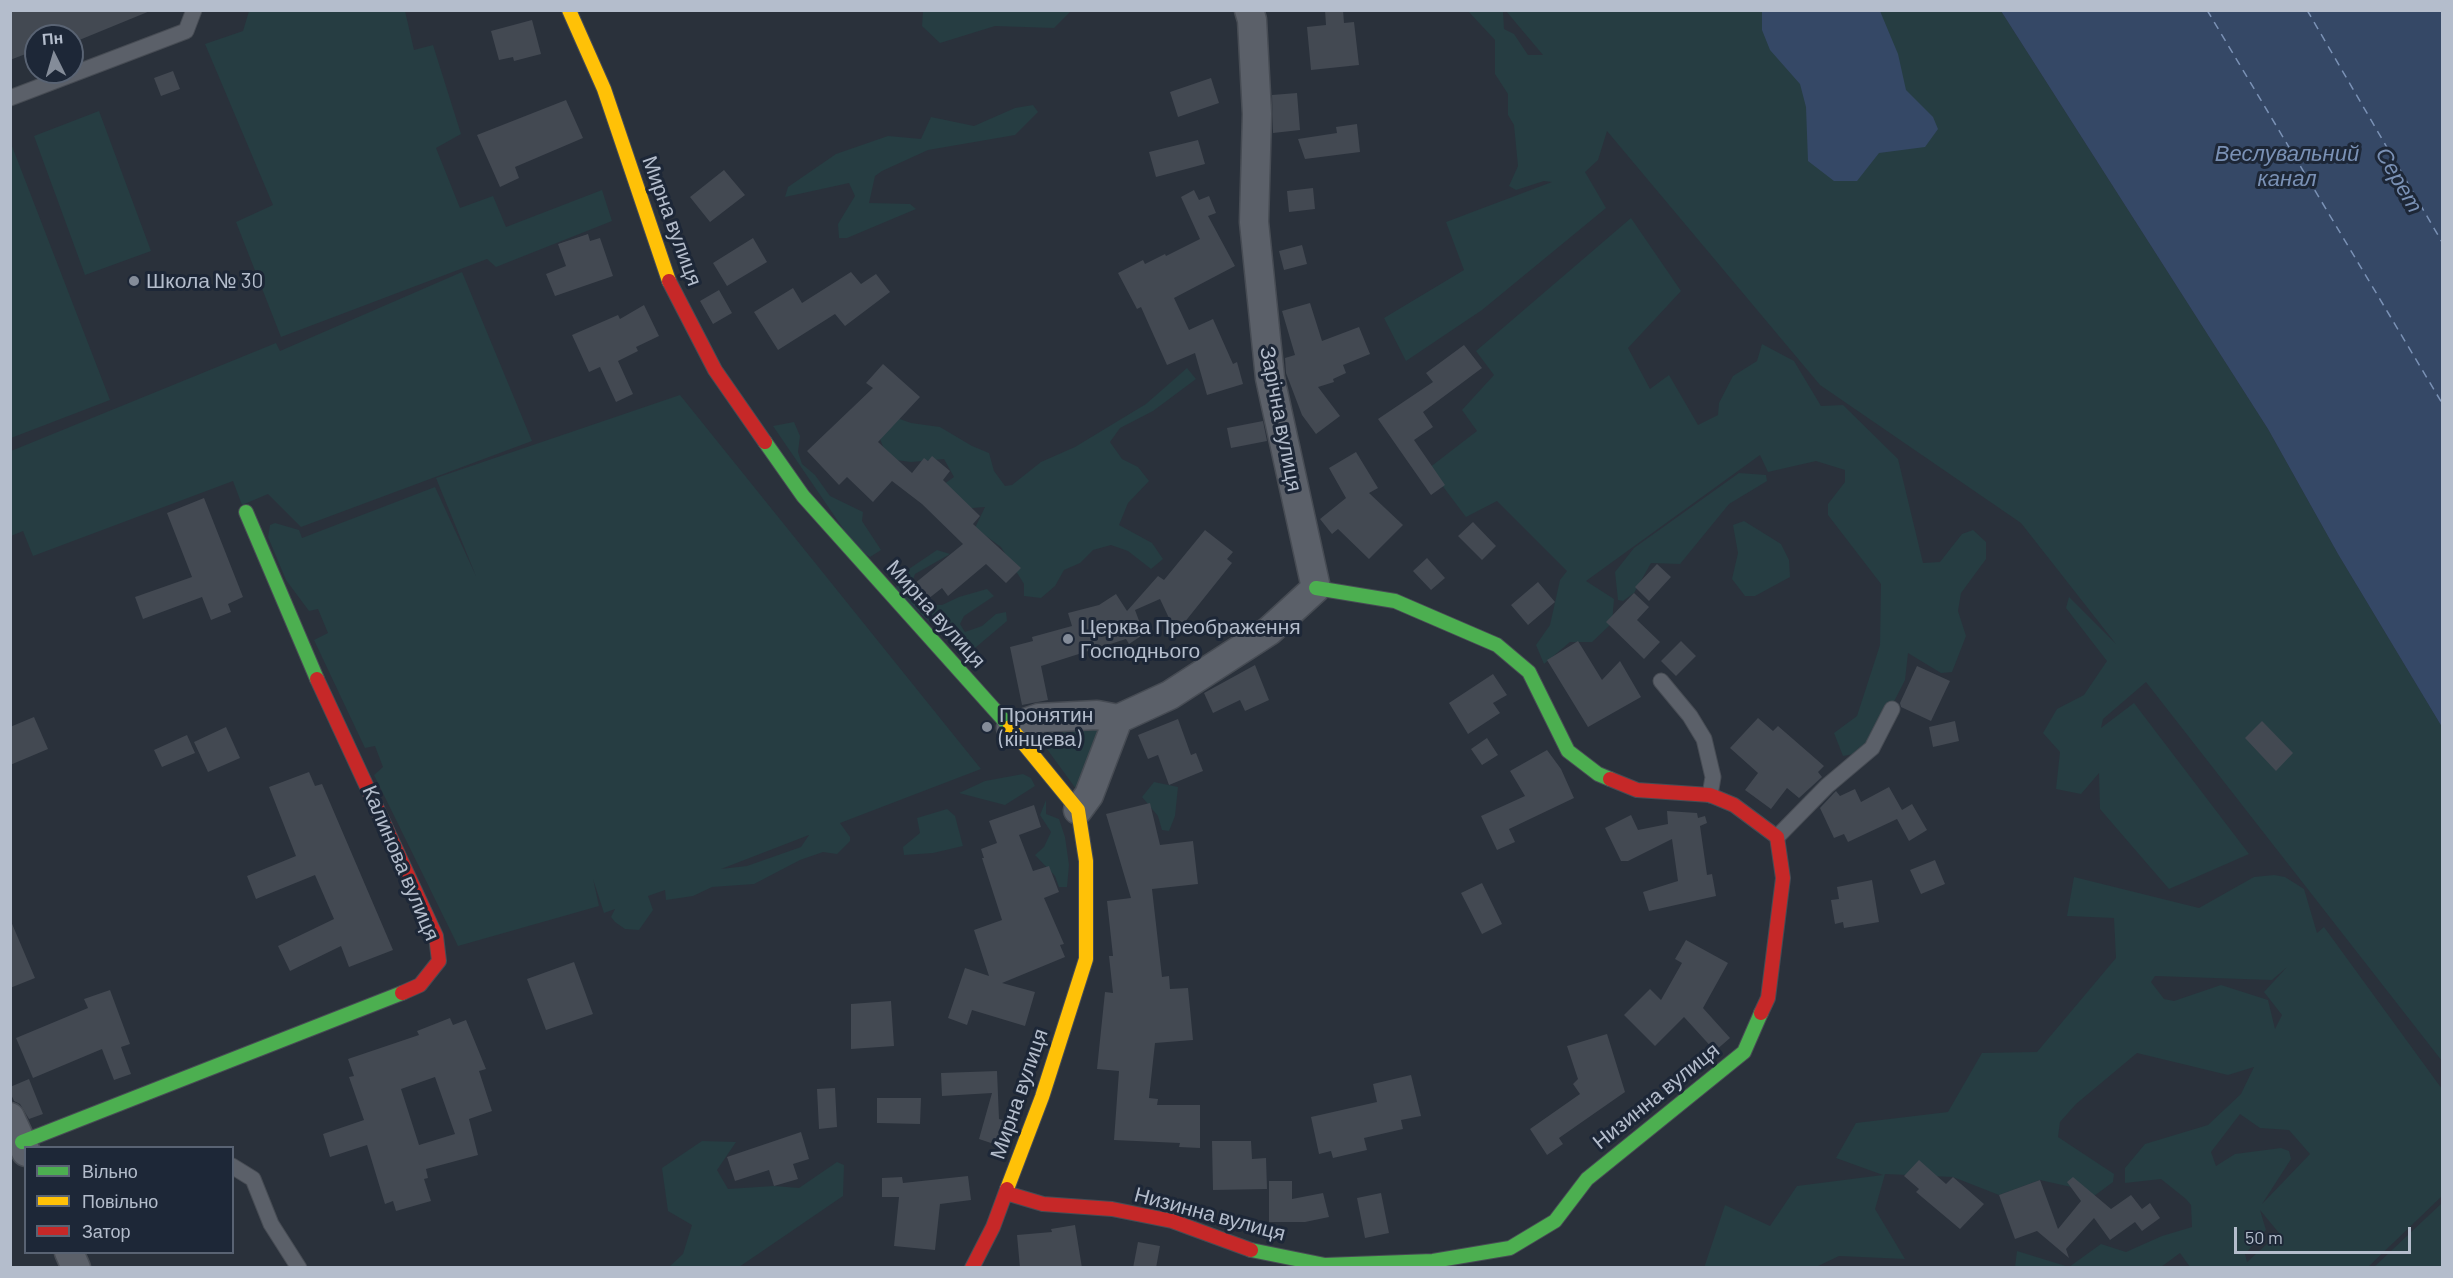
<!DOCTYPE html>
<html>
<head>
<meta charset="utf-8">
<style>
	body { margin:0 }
	#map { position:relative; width:2453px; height:1278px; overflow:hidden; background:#2a313b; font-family:Barlow,sans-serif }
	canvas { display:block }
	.frame { position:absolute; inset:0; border:12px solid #b4bdcc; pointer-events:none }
	.legend { position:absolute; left:24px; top:1146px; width:210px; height:108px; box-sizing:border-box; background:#1d2737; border:2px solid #596373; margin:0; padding:8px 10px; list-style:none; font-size:18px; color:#b4bdcc }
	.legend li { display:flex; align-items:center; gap:12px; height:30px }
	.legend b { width:30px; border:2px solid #596373 }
	.north { position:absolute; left:24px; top:24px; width:60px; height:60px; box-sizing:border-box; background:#1d2737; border:2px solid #596373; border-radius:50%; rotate:355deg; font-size:16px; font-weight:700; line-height:24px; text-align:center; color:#b4bdcc }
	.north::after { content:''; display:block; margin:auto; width:21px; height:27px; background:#848c99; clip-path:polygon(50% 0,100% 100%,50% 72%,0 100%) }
	.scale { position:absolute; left:2234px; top:1227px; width:177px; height:27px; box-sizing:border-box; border:3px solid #b4bdcc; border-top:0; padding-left:8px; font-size:18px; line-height:21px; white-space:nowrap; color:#b4bdcc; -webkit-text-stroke:4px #1d2737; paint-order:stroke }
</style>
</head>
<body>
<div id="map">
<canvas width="2453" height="1278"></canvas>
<div class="frame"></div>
<ul class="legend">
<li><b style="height:8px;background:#4caf50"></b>Вільно</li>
<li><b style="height:8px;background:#ffc107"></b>Повільно</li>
<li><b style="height:8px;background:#c62828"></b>Затор</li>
</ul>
<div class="north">Пн</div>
<div class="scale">50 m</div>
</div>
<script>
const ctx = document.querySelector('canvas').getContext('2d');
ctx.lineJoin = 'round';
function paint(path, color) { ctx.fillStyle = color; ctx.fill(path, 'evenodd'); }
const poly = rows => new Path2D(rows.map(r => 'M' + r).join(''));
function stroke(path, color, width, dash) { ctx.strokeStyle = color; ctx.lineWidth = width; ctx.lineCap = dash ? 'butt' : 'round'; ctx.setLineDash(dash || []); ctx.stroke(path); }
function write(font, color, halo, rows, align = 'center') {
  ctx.font = font + ' Barlow,sans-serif'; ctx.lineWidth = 6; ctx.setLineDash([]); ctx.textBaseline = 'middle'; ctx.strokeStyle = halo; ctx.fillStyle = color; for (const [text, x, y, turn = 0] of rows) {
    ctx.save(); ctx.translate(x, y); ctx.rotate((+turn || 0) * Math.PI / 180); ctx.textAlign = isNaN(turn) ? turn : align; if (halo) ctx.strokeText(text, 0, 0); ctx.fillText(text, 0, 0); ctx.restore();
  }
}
const green = poly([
	[249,11,405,11,414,50,433,45,461,134,436,148,460,208,493,196,506,227,602,190,612,221,496,267,487,259,281,337,236,222,273,205,205,44,243,31],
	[923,11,923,10,1071,11,1054,28,995,26,940,43,922,26],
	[1468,11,1503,11,1504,29,1514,34,1528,55,1543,55,1506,11,2001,11,2268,429,2338,554,2442,727,2442,1061,2146,682,2103,719,2101,728,2134,703,2249,854,2169,889,2100,809,2099,773,2081,794,2056,789,2060,752,2043,733,2057,709,2084,695,2107,661,2066,608,2069,597,2116,644,2021,523,1820,385,1607,131,1598,160,1585,172,1606,208,1482,310,1406,361,1384,318,1464,270,1446,222,1552,182,1544,181,1516,190,1509,186,1518,166,1514,125,1508,115,1508,94,1495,74,1495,40],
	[1033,105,1038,112,1015,135,928,150,882,171,875,176,869,203,910,204,916,209,847,238,839,238,838,224,855,196,849,183,785,197,788,187,836,154,888,136,921,139,931,117,974,126,1015,108],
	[99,111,151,251,85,275,34,136],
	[10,141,110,400,11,438,10,438],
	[1631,218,1681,291,1628,348,1650,389,1669,375,1698,425,1718,415,1719,403,1733,376,1757,361,1762,344,1794,361,1821,406,1843,405,1898,459,1923,563,1940,562,1962,534,1973,530,1986,542,1986,559,1961,593,1958,611,1966,636,1952,672,1941,673,1908,653,1905,680,1876,737,1854,754,1843,756,1834,733,1857,716,1880,645,1881,584,1828,515,1828,504,1845,482,1845,470,1816,461,1768,472,1760,455,1586,581,1614,599,1612,623,1592,642,1570,642,1544,664,1536,645,1550,625,1560,580,1567,571,1497,501,1466,517,1429,468,1477,431,1462,410,1494,375,1476,351],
	[462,272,532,441,301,527,268,494,242,505,233,481,33,556,23,531,11,536,11,451,276,343,280,351],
	[1187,368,1196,379,1153,411,1120,428,1110,442,1122,459,1138,467,1149,481,1128,503,1119,525,1152,543,1163,559,1151,569,1128,551,1111,545,1093,550,1080,563,1064,570,1055,586,1041,598,1024,596,1024,584,1001,547,975,528,985,507,960,509,940,487,954,477,944,459,911,462,888,459,880,439,894,417,911,423,940,427,972,446,989,453,994,471,1005,486,1012,485,1041,462,1075,447,1146,404],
	[680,395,981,769,840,823,850,837,850,841,837,854,823,852,800,860,754,884,712,887,693,896,666,900,665,890,648,896,653,910,639,930,625,929,615,922,611,917,615,909,604,913,593,879,599,906,458,946,374,775,383,767,375,746,365,748,314,640,328,633,318,609,309,611,286,580,268,537,270,525,275,523,299,530,302,538,435,487,476,576,436,478],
	[809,835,801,847,747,866,721,869],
	[794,422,800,436,798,452,802,464,815,475,830,496,863,512,862,521,881,550,870,557,857,549,773,426],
	[1739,473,1766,475,1767,481,1729,504,1680,564,1651,563,1634,593,1623,601,1618,600,1615,572,1634,548],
	[1744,521,1781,544,1789,560,1790,577,1755,596,1745,596,1732,579,1738,553,1733,525],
	[937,550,950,554,915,574,912,582,913,591,933,605,942,605,959,597,987,589,994,596,964,616,960,624,965,632,982,626,996,614,1006,612,1007,621,975,648,957,648,895,590,900,575],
	[1045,727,1098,727,1102,738,1079,793,1036,734],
	[1023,774,1031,778,1035,786,1005,805,959,793,985,781],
	[1154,782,1178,787,1175,816,1169,831,1162,830,1158,816,1142,797],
	[1046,800,1046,814,1059,819,1065,837,1069,865,1067,887,1059,887,1055,876,1035,855,1044,847,1051,832,1040,815],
	[947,809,955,816,963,846,933,853,904,855,903,847,920,833,917,818],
	[2274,875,2285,877,2304,889,2317,933,2324,927,2442,1089,2442,1196,2368,1267,2190,1267,2180,1253,2161,1267,2015,1267,2017,1251,2069,1267,2101,1244,2126,1252,2162,1236,2192,1227,2191,1205,2186,1199,2161,1179,2125,1183,2125,1168,2145,1144,2208,1125,2241,1094,2254,1067,2228,1075,2137,1053,2076,1104,2060,1122,2058,1137,2114,1174,2113,1182,2094,1196,2089,1191,2040,1180,1999,1195,1953,1177,1885,1174,1875,1209,1905,1259,1839,1256,1816,1267,1704,1268,1725,1205,1770,1226,1797,1186,1883,1175,1836,1158,1856,1123,1948,1112,1982,1053,2037,1052,2116,958,2114,918,2067,916,2074,877,2199,908,2254,877],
	[2287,967,2264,992,2282,1015,2275,1029,2268,1000,2221,985,2174,1001,2164,999,2151,982,2155,976,2272,980],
	[2240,1114,2260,1128,2289,1130,2310,1154,2262,1204,2291,1159,2289,1151,2281,1148,2235,1154,2216,1166,2211,1152],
	[2260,1210,2279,1233,2247,1262,2245,1254,2266,1230],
	[702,1141,736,1142,717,1170,728,1189,774,1186,799,1188,837,1162,844,1165,843,1196,739,1267,669,1267,683,1254,692,1225,668,1211,662,1168],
	[2442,1203,2442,1267,2374,1267]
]);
const water = poly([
	[1762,11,1880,11,1898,54,1906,90,1933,117,1938,129,1925,147,1879,153,1857,181,1834,181,1808,161,1806,107,1800,84,1770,50,1762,30],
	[2001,11,2442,11,2442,727,2338,554,2268,429]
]);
const ferry = poly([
	[2207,10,2442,403],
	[2307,10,2442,242]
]);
const building = poly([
	[10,10,150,10,150,11,72,43,72,36,36,36,36,50,10,60],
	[1325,10,1343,10,1344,23,1354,22,1359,65,1311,70,1307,27,1326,25],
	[532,20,541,54,514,61,513,57,499,60,491,31],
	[173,71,180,89,161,96,154,78],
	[1211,78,1219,103,1178,117,1170,92],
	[1297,93,1300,130,1273,133,1272,95],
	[566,100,583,138,515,167,519,178,500,187,477,135],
	[1357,124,1360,152,1305,159,1298,139,1337,133,1336,127],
	[1198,140,1205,164,1156,177,1149,152],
	[724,170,745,195,710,222,690,197],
	[1313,188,1315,209,1289,212,1287,191],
	[1194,190,1199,200,1209,196,1216,213,1208,216,1235,266,1174,298,1189,330,1213,319,1233,364,1237,362,1243,384,1207,395,1195,353,1167,365,1141,307,1137,309,1118,273,1143,260,1145,264,1165,254,1166,256,1200,239,1181,197],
	[588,234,590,241,600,238,613,276,555,296,546,274,566,266,558,244],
	[753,238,767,262,727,286,713,263],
	[1302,245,1307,264,1284,270,1279,251],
	[851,272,861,284,876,274,890,292,845,326,835,314,778,350,754,312,793,288,802,303],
	[719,290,732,313,713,324,700,301],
	[1310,303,1322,341,1359,327,1370,354,1343,365,1346,373,1333,379,1334,382,1318,387,1340,416,1316,434,1302,415,1286,373,1285,358,1295,355,1282,311],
	[644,305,659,336,636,347,638,351,618,361,633,394,616,402,600,367,589,372,572,335,618,315,620,319],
	[1464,345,1482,368,1423,412,1433,427,1414,440,1445,485,1431,495,1378,419,1433,382,1426,373],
	[883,364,920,397,878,442,912,473,924,458,928,461,932,456,950,471,943,480,980,516,973,524,1021,568,1006,583,986,564,948,596,942,588,928,599,914,584,963,544,922,504,892,481,873,502,847,477,839,485,807,451,873,388,866,383],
	[1263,421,1267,441,1231,448,1227,428],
	[1356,452,1378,488,1369,493,1403,525,1369,559,1338,529,1332,534,1320,519,1346,498,1329,468],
	[204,498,243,597,228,604,231,612,211,620,202,597,143,619,135,597,192,577,167,513],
	[1473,522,1496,546,1482,560,1458,536],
	[1205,530,1233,552,1227,559,1232,563,1176,633,1160,599,1135,610,1144,634,1129,644,1126,639,1041,666,1048,700,1022,705,1010,647,1033,641,1032,637,1072,626,1068,613,1099,605,1116,594,1127,611,1158,576,1164,580],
	[1427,558,1445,578,1431,590,1413,571],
	[1657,564,1671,577,1649,601,1635,587],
	[1538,582,1555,602,1528,625,1511,605],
	[1634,593,1649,607,1637,620,1660,642,1644,659,1606,622],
	[1578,641,1602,680,1620,661,1641,697,1588,727,1547,660],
	[1681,641,1696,656,1676,676,1661,661],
	[1255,665,1269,700,1245,711,1240,700,1213,713,1204,693],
	[1917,666,1950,681,1931,721,1901,707,1900,703],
	[1493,674,1507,695,1493,703,1500,713,1468,734,1449,703],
	[34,717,48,749,10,765,10,727],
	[1758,718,1773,731,1778,726,1824,766,1818,772,1822,777,1799,798,1787,788,1771,809,1745,790,1758,773,1730,748],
	[1178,719,1191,755,1196,753,1203,771,1169,785,1158,755,1148,759,1138,735],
	[1955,721,1959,741,1933,747,1929,727],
	[2262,721,2293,753,2276,771,2245,738],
	[226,727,240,758,208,772,194,742],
	[187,735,195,753,162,767,154,750],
	[1487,738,1498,755,1482,765,1471,749],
	[1547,750,1561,769,1574,798,1509,829,1515,842,1497,850,1481,816,1525,796,1510,771],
	[309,772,315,786,322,784,393,950,349,967,341,946,290,971,278,946,334,919,315,875,256,899,247,876,296,856,269,787],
	[1889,787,1902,810,1912,804,1927,830,1909,841,1897,819,1848,842,1844,834,1834,838,1820,808,1834,793,1836,791,1840,796,1855,789,1861,802],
	[1150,803,1160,845,1193,841,1198,884,1152,889,1162,977,1169,976,1170,989,1188,988,1193,1040,1155,1043,1149,1098,1158,1099,1157,1105,1200,1105,1200,1148,1179,1147,1180,1143,1114,1140,1119,1071,1097,1069,1105,992,1113,993,1109,956,1113,956,1107,901,1131,898,1106,814],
	[1034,805,1041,827,1019,835,1033,871,1049,866,1059,892,1044,898,1064,944,1060,945,1065,957,1002,983,1035,992,1025,1026,972,1010,967,1025,948,1018,965,968,989,976,974,930,1002,920,982,858,984,858,981,849,997,843,989,821],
	[1667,811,1697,813,1698,818,1705,816,1707,823,1700,826,1707,875,1712,874,1716,896,1649,911,1643,892,1678,881,1672,839,1628,861,1621,861,1605,828,1631,815,1638,830,1668,824],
	[1935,860,1945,884,1921,894,1910,870],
	[1872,880,1879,922,1844,928,1843,922,1835,924,1831,900,1839,899,1837,887],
	[1482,883,1502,924,1482,934,1461,893],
	[10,919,35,978,10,988],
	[1686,940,1728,963,1703,1008,1730,1038,1715,1051,1684,1017,1655,1046,1624,1015,1650,989,1661,1000,1682,963,1675,959],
	[574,962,593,1014,546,1030,527,979],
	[110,990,130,1044,121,1047,131,1074,114,1080,102,1049,33,1078,16,1038,88,1008,84,999],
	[891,1001,894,1046,851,1049,851,1004],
	[450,1018,453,1025,466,1020,486,1069,479,1071,492,1111,469,1119,478,1155,426,1169,428,1178,424,1179,431,1201,396,1211,393,1201,385,1204,367,1145,330,1157,323,1134,364,1120,349,1077,354,1076,348,1059,419,1035,417,1031],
	[435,1077,455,1134,419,1145,401,1089],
	[1607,1034,1625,1092,1559,1138,1563,1144,1547,1155,1530,1129,1580,1094,1573,1084,1578,1079,1567,1046],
	[997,1071,999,1119,1012,1123,1003,1147,979,1139,992,1093,942,1096,941,1073],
	[1411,1075,1421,1116,1401,1120,1403,1129,1364,1138,1367,1150,1333,1158,1331,1151,1319,1154,1311,1117,1377,1102,1373,1084],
	[29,1079,43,1114,29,1119,20,1104,14,1101,10,1092,10,1087],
	[835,1088,837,1127,819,1129,817,1089],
	[877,1098,921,1098,920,1124,877,1123],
	[801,1132,809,1159,793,1164,798,1179,774,1186,769,1170,735,1181,727,1157],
	[1212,1141,1251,1141,1252,1159,1266,1158,1267,1189,1213,1190],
	[1919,1160,1946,1184,1953,1177,1984,1204,1960,1229,1916,1192,1919,1189,1904,1176],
	[968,1176,971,1200,940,1204,935,1250,894,1246,899,1197,882,1197,882,1178,902,1177,903,1183],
	[2073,1177,2111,1209,2131,1195,2142,1209,2150,1203,2160,1218,2142,1231,2135,1222,2110,1240,2094,1218,2066,1249,2069,1258,2037,1231,2015,1239,1999,1195,2040,1180,2058,1229,2081,1201,2067,1182],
	[1269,1181,1292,1181,1292,1199,1323,1193,1329,1217,1305,1222,1269,1222],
	[1381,1193,1389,1233,1365,1238,1357,1198],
	[1075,1225,1082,1268,1020,1268,1017,1235,1052,1232,1051,1229],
	[1138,1242,1160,1246,1156,1268,1133,1268]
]);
const lane = poly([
	[10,98,186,31,194,10],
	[1661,681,1690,716,1704,739,1713,777,1710,795],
	[1777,837,1827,786,1872,748,1892,709],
	[232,1166,253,1179,271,1224,299,1268]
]);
const street = poly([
	[1011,728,1039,718,1097,715,1118,719],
	[1078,810,1089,795,1118,719,1170,695,1269,631,1316,588,1270,378,1254,222,1257,114,1252,20,1249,10],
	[10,1117,26,1152],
	[69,1252,76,1268]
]);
const fast = poly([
	[765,442,803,496,1010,727],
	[246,512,317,679],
	[1316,588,1395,601,1497,645,1529,672,1568,751,1598,774,1610,779],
	[22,1142,402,993],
	[1251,1250,1325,1265,1433,1261,1510,1248,1555,1221,1587,1179,1744,1052,1761,1013]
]);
const slow = poly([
	[569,10,604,89,669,281],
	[1007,1189,1042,1097,1086,959,1086,861,1078,810,1010,727]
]);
const jam = poly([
	[669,281,715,370,765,442],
	[317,679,436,936,439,961,420,985,402,993],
	[1610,779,1637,790,1710,795,1734,805,1777,837,1783,878,1768,998,1761,1013],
	[1006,1193,1043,1204,1112,1209,1172,1221,1251,1250],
	[972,1268,993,1227,1007,1189]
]);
const markers = [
	[134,281,6,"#848c99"],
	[1068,639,6,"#848c99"],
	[987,727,6,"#848c99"]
];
const streetNames = [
	["Мирна вулиця",672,221,70],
	["Зарічна вулиця",1281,419,79],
	["Мирна вулиця",936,614,48],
	["Калинова вулиця",401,863,67],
	["Мирна вулиця",1019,1094,-71],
	["Низинна вулиця",1656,1096,-39],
	["Низинна вулиця",1210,1214,15]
];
const poiNames = [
	["Школа № 30",146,281],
	["Церква Преображення",1080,627],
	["Господнього",1080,651],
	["Пронятин",999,715],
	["(кінцева)",999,739]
];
const waterNames = [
	["Веслувальний",2287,154],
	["канал",2287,179],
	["Серет",2399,180,60]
];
paint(green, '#263d42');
paint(water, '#354866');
stroke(ferry, '#7a91b5', 1.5, [8, 6]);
paint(building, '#434952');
stroke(lane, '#474c54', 17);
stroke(street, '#474c54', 31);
stroke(fast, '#474c54', 16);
stroke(slow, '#474c54', 16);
stroke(jam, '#474c54', 16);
stroke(lane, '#5b6069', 15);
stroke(street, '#5b6069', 28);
stroke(fast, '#4caf50', 14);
stroke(slow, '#ffc107', 14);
stroke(jam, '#c62828', 14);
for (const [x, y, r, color] of markers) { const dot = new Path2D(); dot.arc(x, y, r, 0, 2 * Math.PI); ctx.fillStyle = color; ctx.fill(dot); stroke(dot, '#1d2737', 2); }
write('21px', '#b4bdcc', '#1d2737', streetNames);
write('21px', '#b4bdcc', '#1d2737', poiNames, 'left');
write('italic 22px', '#7a91b5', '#1d2737', waterNames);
</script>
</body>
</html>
